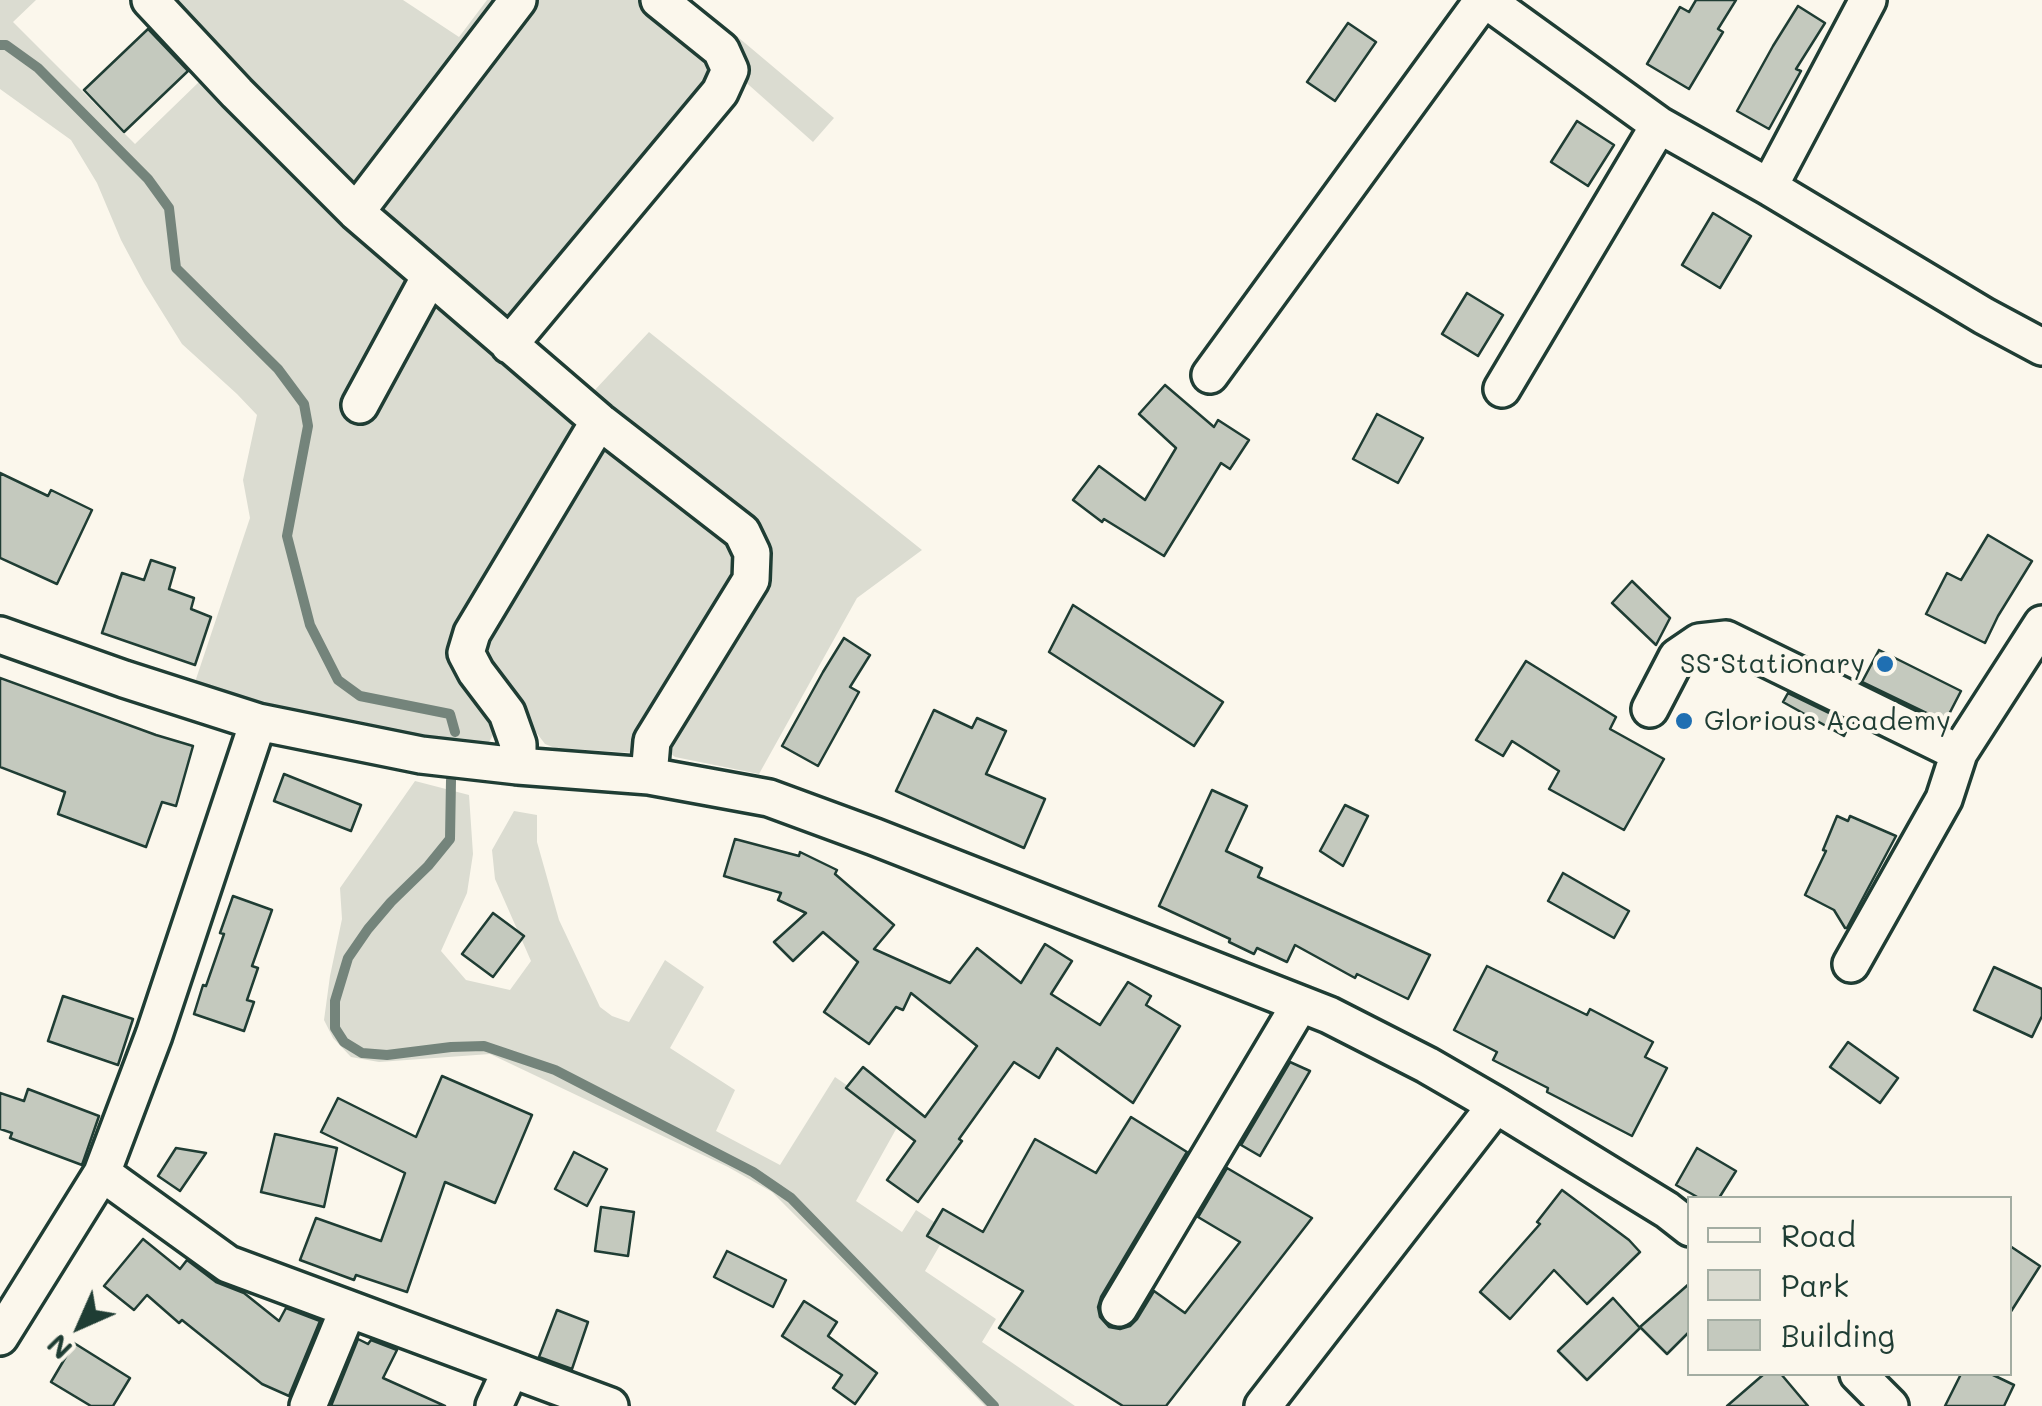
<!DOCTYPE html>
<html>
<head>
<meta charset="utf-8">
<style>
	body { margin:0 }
	#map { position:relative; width:2042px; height:1406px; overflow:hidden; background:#fbf7ec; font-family:Mali,sans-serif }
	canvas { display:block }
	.legend { position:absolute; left:1687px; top:1196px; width:325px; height:180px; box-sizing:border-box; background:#fbf7ec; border:2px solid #a3ada2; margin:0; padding:12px 18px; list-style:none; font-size:30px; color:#1f3d34 }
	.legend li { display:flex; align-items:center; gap:20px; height:50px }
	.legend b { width:50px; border:2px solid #a3ada2 }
	.north { position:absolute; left:30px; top:1276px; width:100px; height:100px; -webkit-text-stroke:8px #fbf7ec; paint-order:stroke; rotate:225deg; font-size:28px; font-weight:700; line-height:40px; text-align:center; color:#1f3d34 }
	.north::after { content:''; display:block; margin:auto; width:35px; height:45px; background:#1f3d34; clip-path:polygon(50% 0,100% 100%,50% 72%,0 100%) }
</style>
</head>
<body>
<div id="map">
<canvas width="2042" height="1406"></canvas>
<ul class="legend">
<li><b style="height:12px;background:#fbf7ec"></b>Road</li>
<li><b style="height:28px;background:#dbdcd1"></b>Park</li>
<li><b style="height:28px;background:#c4c9be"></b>Building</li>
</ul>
<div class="north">N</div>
</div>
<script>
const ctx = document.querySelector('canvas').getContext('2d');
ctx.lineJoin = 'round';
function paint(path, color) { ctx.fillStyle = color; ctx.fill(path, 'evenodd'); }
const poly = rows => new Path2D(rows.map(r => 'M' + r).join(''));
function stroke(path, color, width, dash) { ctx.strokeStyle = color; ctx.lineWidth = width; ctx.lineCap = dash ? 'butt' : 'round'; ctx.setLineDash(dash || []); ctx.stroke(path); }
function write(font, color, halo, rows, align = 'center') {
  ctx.font = font + ' Mali,sans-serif'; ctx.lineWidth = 8; ctx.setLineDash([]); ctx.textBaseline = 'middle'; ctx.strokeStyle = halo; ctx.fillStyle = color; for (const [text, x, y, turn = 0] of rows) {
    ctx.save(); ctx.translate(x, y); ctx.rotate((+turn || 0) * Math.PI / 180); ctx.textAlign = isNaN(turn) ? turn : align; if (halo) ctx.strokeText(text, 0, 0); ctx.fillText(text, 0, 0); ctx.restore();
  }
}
const green = poly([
	[0,0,36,0,13,22,135,144,202,79,434,298,574,420,573,434,452,643,496,730,489,742,483,745,379,734,193,688,250,518,243,480,257,415,237,394,182,344,144,283,121,240,97,183,71,140,0,89],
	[169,0,403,0,459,37,487,0,499,0,358,184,342,179],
	[533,0,638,0,708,56,712,66,709,78,508,323,373,206],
	[682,0,691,0,720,22,834,118,813,142,741,78,746,63,742,51,733,40],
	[649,332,922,550,857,598,759,774,675,757,670,753,673,737,770,580,770,556,765,536,751,516,593,392],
	[605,444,727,531,745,560,636,753,555,748,545,744,486,666,482,636],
	[415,781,469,795,473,854,467,893,441,951,466,980,510,990,531,961,495,879,492,850,514,811,537,815,537,842,559,920,600,1007,612,1016,629,1022,665,960,704,987,670,1048,735,1090,716,1131,780,1165,835,1077,900,1122,856,1201,902,1232,916,1210,948,1231,925,1271,996,1319,982,1342,1075,1406,985,1406,772,1192,728,1167,490,1054,379,1062,351,1057,333,1038,324,1020,330,976,342,919,340,888]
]);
const stream = poly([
	[0,45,6,45,38,68,148,179,169,208,176,268,278,369,304,404,308,426,287,536,310,625,338,680,360,696,450,714,455,732],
	[451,780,450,839,428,866,391,902,368,929,348,958,335,1001,335,1028,344,1042,362,1053,387,1055,451,1047,484,1046,555,1070,753,1172,791,1198,994,1406]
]);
const building = poly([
	[1696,0,1736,0,1718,29,1723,32,1689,89,1647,64,1680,7,1689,12,1696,0],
	[1798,6,1825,23,1796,69,1801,71,1769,129,1737,111,1773,46,1798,6],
	[1348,23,1376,42,1335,101,1307,82,1348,23],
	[148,29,188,71,124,132,84,90,148,29],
	[1577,121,1614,145,1588,186,1551,162,1577,121],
	[1713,213,1751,236,1720,288,1682,265,1713,213],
	[1467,293,1503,315,1478,356,1442,334,1467,293],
	[1165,385,1214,427,1218,420,1249,440,1230,469,1221,463,1164,556,1104,519,1102,522,1073,500,1099,466,1145,500,1176,448,1139,414,1165,385],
	[1377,414,1423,438,1398,483,1353,459,1377,414],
	[0,473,48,496,51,490,92,510,57,584,0,558,0,473],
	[1988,535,2032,561,1998,616,1985,643,1926,614,1947,573,1961,580,1988,535],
	[151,560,175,568,169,589,194,598,191,609,211,617,195,665,102,633,122,573,144,580,151,560],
	[1632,581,1670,618,1656,645,1612,603,1632,581],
	[1073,605,1223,702,1194,746,1049,652,1073,605],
	[844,638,870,655,850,687,859,692,818,766,782,746,823,672,844,638],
	[1879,650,1961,691,1945,722,1862,682,1879,650],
	[1526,661,1616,717,1610,729,1664,759,1624,830,1549,789,1559,771,1512,741,1503,756,1476,740,1526,661],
	[0,678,156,735,193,746,176,806,162,802,146,847,58,814,65,792,0,767,0,678],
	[1788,693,1850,723,1844,736,1783,702,1788,693],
	[934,710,972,728,977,718,1006,731,986,774,1045,799,1024,848,896,791,934,710],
	[284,774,361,805,351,831,274,801,284,774],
	[1212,790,1247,806,1226,851,1262,868,1258,877,1430,955,1408,999,1357,974,1355,978,1295,945,1287,962,1257,948,1254,954,1229,942,1230,939,1159,906,1212,790],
	[1345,805,1368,816,1343,866,1320,851,1345,805],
	[1837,816,1848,821,1850,816,1896,836,1847,928,1845,928,1834,910,1805,895,1826,851,1823,850,1837,816],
	[735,839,799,856,800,852,837,870,835,874,894,925,874,949,950,983,977,948,1021,983,1045,944,1072,961,1051,994,1100,1025,1128,982,1151,996,1146,1005,1180,1026,1133,1103,1057,1048,1039,1078,1014,1062,959,1139,962,1141,918,1202,887,1180,915,1141,846,1088,863,1067,925,1117,977,1046,911,993,903,1010,896,1007,869,1044,824,1012,858,962,823,932,793,961,774,942,806,913,778,900,781,893,724,876,735,839],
	[1563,873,1629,911,1614,938,1548,901,1563,873],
	[233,896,272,910,252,966,258,968,247,1000,254,1002,244,1031,194,1014,203,985,206,986,224,934,220,933,233,896],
	[493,913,524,936,493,977,462,954,493,913],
	[1487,966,1587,1015,1590,1009,1653,1042,1645,1057,1667,1068,1632,1136,1547,1092,1548,1088,1493,1060,1497,1052,1454,1030,1487,966],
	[1994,967,2042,989,2042,1016,2032,1037,1974,1010,1994,967],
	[63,996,133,1019,118,1065,48,1041,63,996],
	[1848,1042,1898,1078,1880,1103,1830,1067,1848,1042],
	[1290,1062,1310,1071,1260,1156,1241,1145,1290,1062],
	[442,1076,532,1115,495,1203,445,1182,407,1292,356,1275,354,1280,300,1260,316,1218,381,1241,405,1173,321,1132,338,1098,416,1137,442,1076],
	[28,1089,99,1116,82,1165,10,1138,12,1133,0,1129,0,1093,24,1101,28,1089],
	[1131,1117,1187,1152,1101,1297,1098,1307,1100,1317,1109,1327,1120,1329,1130,1326,1137,1319,1154,1291,1185,1313,1240,1242,1198,1217,1227,1168,1312,1218,1166,1406,1123,1406,999,1328,1023,1291,927,1236,943,1209,983,1232,1035,1139,1096,1173,1131,1117],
	[275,1134,337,1148,324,1207,261,1192,275,1134],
	[176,1148,206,1153,180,1191,158,1176,176,1148],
	[1697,1148,1736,1171,1719,1198,1699,1198,1676,1185,1697,1148],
	[574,1152,607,1169,587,1206,555,1189,574,1152],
	[1562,1190,1629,1240,1640,1252,1587,1304,1554,1270,1510,1319,1480,1292,1540,1224,1537,1222,1562,1190],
	[601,1207,634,1212,628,1256,595,1251,601,1207],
	[143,1239,180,1269,187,1260,216,1282,244,1293,279,1321,286,1308,320,1321,289,1396,262,1384,182,1320,179,1323,147,1295,134,1310,104,1286,143,1239],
	[2010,1246,2040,1266,2010,1313,2010,1246],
	[727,1251,786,1280,773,1307,714,1277,727,1251],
	[1690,1283,1690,1331,1667,1354,1640,1327,1690,1283],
	[1613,1298,1640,1328,1587,1380,1558,1351,1613,1298],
	[804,1301,837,1322,828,1336,877,1373,855,1404,833,1388,842,1375,782,1336,804,1301],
	[557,1310,588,1322,572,1369,539,1357,557,1310],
	[358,1339,368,1344,371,1340,397,1350,383,1378,445,1406,331,1406,358,1339],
	[74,1343,130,1378,113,1406,91,1406,51,1382,74,1343],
	[1764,1374,1781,1374,1808,1406,1727,1406,1764,1374],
	[1961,1374,1991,1374,2014,1385,2004,1406,1945,1406,1961,1374]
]);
const minor = poly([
	[150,0,237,93,356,212,599,421,742,532,752,553,751,580,652,741,649,776],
	[1486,0,1659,125,1769,187,1984,316,2042,347],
	[1769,187,1868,0],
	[356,212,518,0],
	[509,345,720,92,730,70,721,50,659,0],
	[1210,375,1483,0],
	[1502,389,1659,125],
	[360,405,430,276],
	[0,635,124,679,258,722,421,755,518,766,649,776,769,798,875,837,1329,1015,1427,1065,1496,1105,1667,1210,1690,1228],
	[1650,709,1677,657,1699,642,1726,639,1959,753,2042,624],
	[258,722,154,1035,102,1173,228,1264,610,1406],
	[518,766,518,744,507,713,476,672,466,653,472,633,599,421],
	[1851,964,1944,799,1959,753],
	[1119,1308,1300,1004],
	[0,1337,102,1173],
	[1858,1374,1890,1406],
	[308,1406,348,1309],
	[494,1406,511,1369],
	[1263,1406,1496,1105]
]);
const markers = [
	[1885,664,10,"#1f6fb2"],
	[1684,721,10,"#1f6fb2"]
];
const poiNames = [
	["SS Stationary",1865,664],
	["Glorious Academy",1704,721,"left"]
];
paint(green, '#dbdcd1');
stroke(stream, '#74847b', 10);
paint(building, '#c4c9be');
stroke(building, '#1f3d34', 2.5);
stroke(minor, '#1f3d34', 42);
stroke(minor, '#fbf7ec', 35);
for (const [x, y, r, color] of markers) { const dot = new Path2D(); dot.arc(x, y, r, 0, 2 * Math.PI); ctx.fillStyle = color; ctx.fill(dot); stroke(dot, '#fbf7ec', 4); }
write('28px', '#1f3d34', '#fbf7ec', poiNames, 'right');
</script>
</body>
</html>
